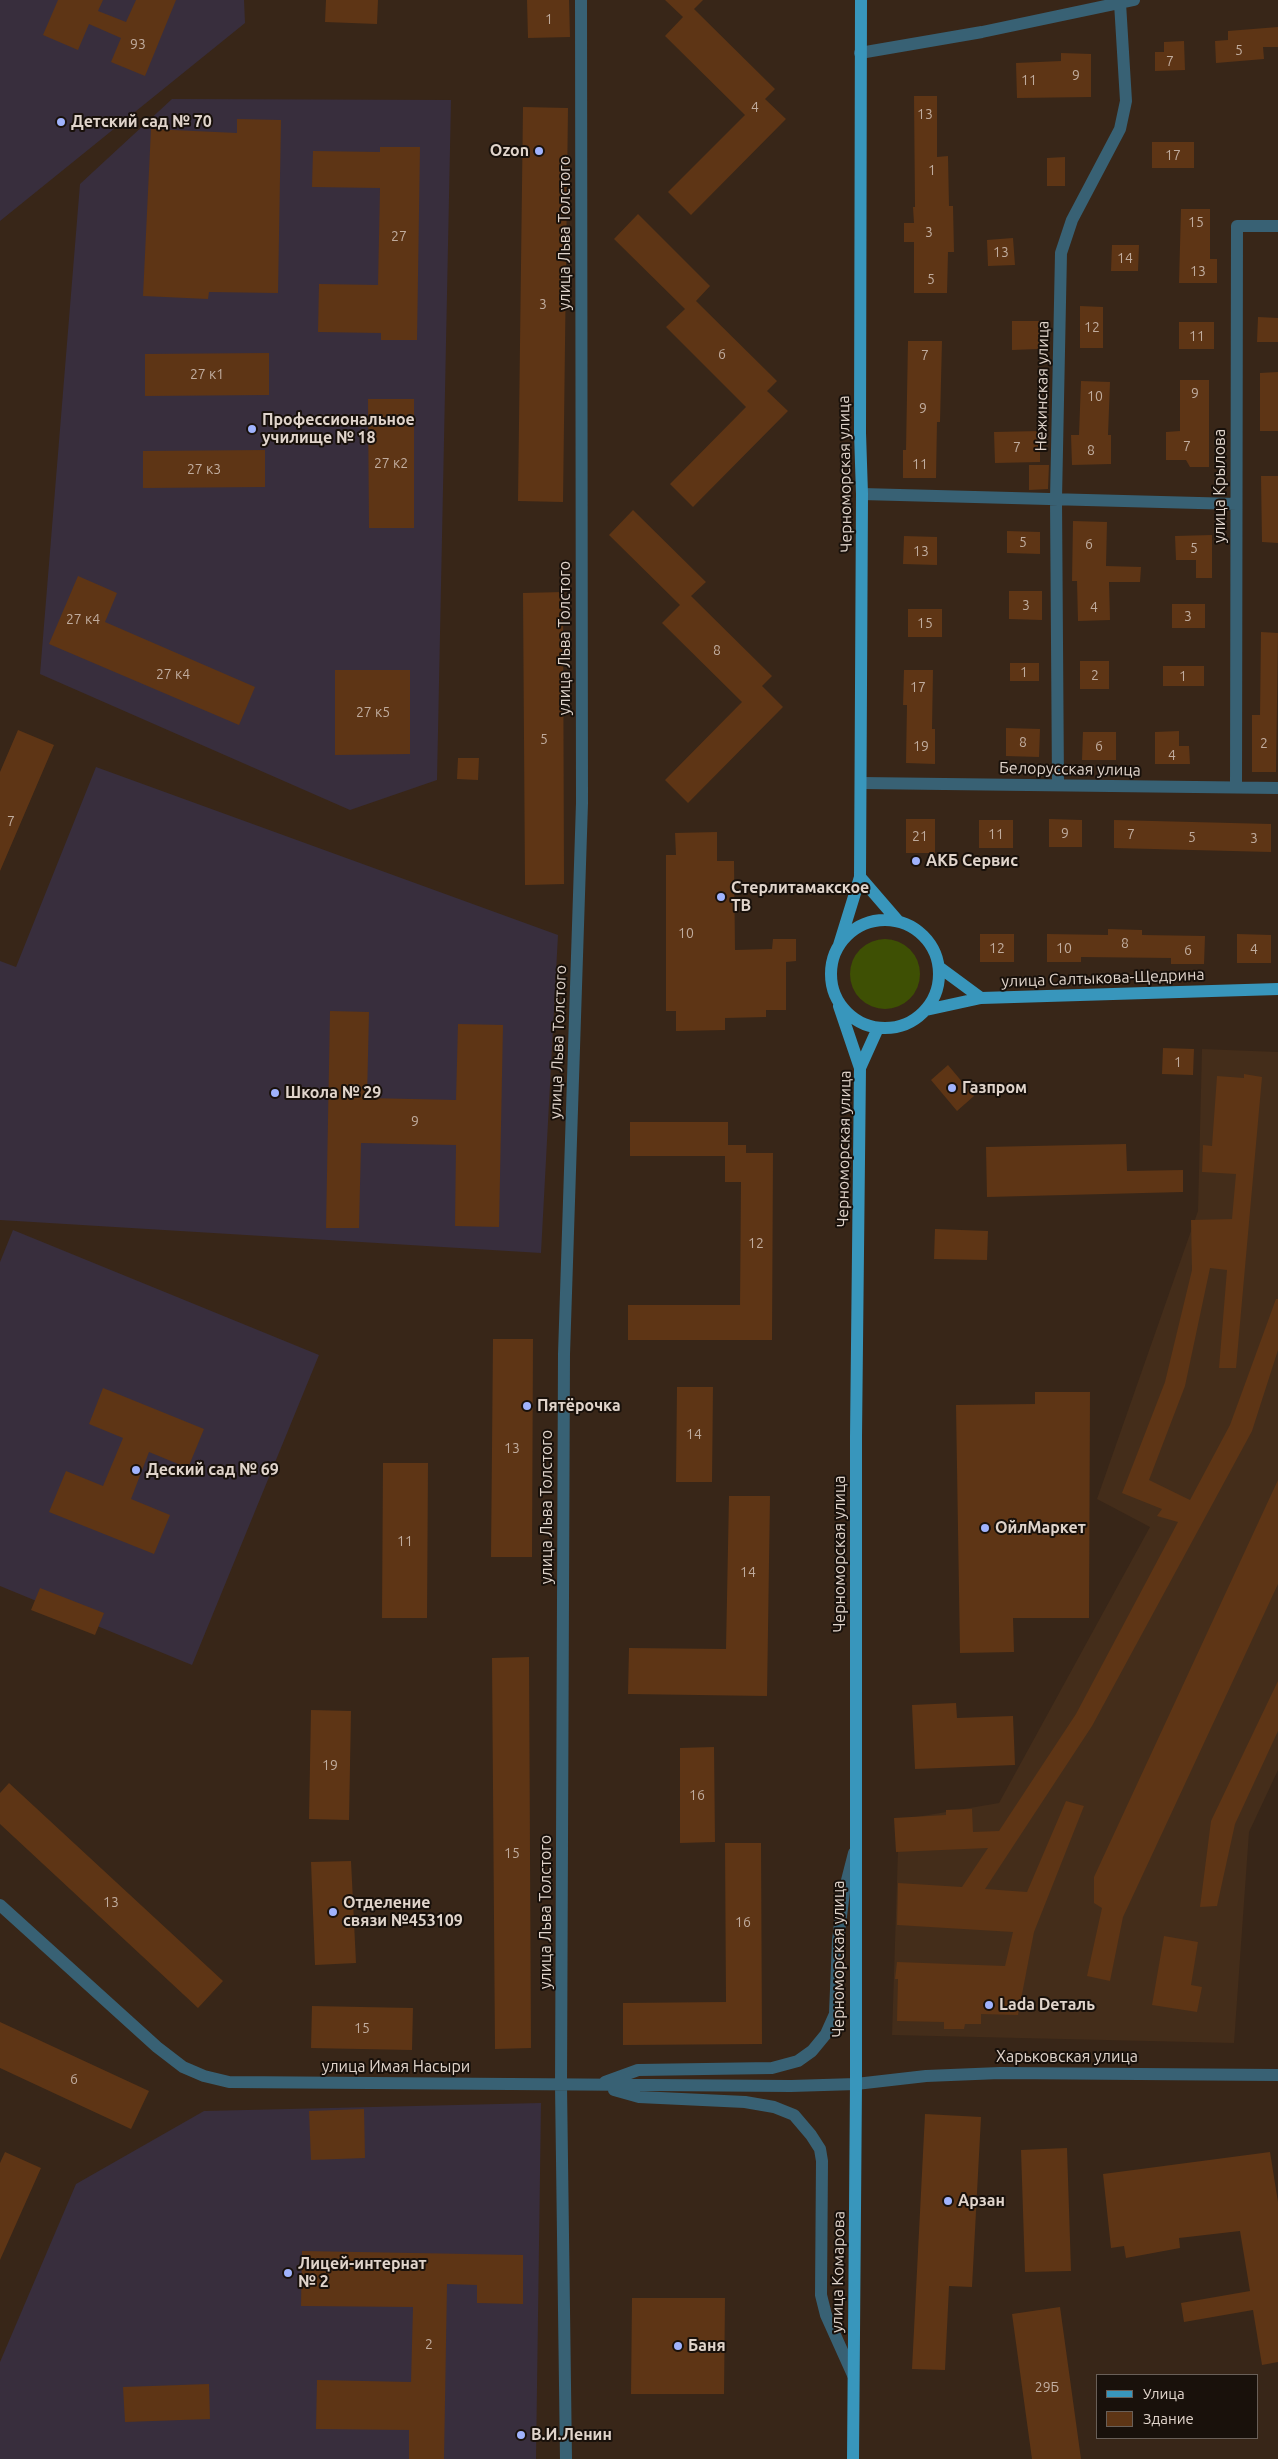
<!DOCTYPE html>
<html>
<head>
<meta charset="utf-8">
<style>
	body { margin:0 }
	#map { position:relative; width:1278px; height:2459px; overflow:hidden; background:#382618; font-family:Ubuntu,sans-serif }
	canvas { display:block }
	.legend { position:absolute; left:1096px; top:2374px; width:162px; height:65px; box-sizing:border-box; background:#19110b; border:1px solid #695f58; margin:0; padding:6px 9px; list-style:none; font-size:15px; color:#e0d4cb }
	.legend li { display:flex; align-items:center; gap:10px; height:25px }
	.legend b { width:25px; border:1px solid #695f58 }
</style>
</head>
<body>
<div id="map">
<canvas width="1278" height="2459"></canvas>
<ul class="legend">
<li><b style="height:6px;background:#3896bc"></b>Улица</li>
<li><b style="height:14px;background:#5e3515"></b>Здание</li>
</ul>
</div>
<script>
const ctx = document.querySelector('canvas').getContext('2d');
ctx.lineJoin = 'round';
function paint(path, color) { ctx.fillStyle = color; ctx.fill(path, 'evenodd'); }
const poly = rows => new Path2D(rows.map(r => 'M' + r).join(''));
function stroke(path, color, width, dash) { ctx.strokeStyle = color; ctx.lineWidth = width; ctx.lineCap = dash ? 'butt' : 'round'; ctx.setLineDash(dash || []); ctx.stroke(path); }
function write(font, color, halo, rows, align = 'center') {
  ctx.font = font + ' Ubuntu,sans-serif'; ctx.lineWidth = 4; ctx.setLineDash([]); ctx.textBaseline = 'middle'; ctx.strokeStyle = halo; ctx.fillStyle = color; for (const [text, x, y, turn = 0] of rows) {
    ctx.save(); ctx.translate(x, y); ctx.rotate((+turn || 0) * Math.PI / 180); ctx.textAlign = isNaN(turn) ? turn : align; if (halo) ctx.strokeText(text, 0, 0); ctx.fillText(text, 0, 0); ctx.restore();
  }
}
const built = poly([
	[1202,1049,1278,1052,1278,1770,1249,1832,1234,2043,892,2035,899,1820,999,1803,1150,1527,1097,1499,1198,1211]
]);
const education = poly([
	[0,0,244,0,245,23,0,221],
	[172,99,451,100,437,780,350,810,40,674,80,184],
	[96,767,558,935,541,1253,0,1220,0,961,16,967],
	[13,1230,319,1355,192,1665,0,1586,0,1262],
	[541,2103,536,2459,0,2459,0,2362,76,2184,204,2111]
]);
const green = poly([
	'850 974a35 35 0 1 1 70 0a35 35 0 1 1-70 0Z'
]);
const building = poly([
	[58,0,103,0,98,11,126,22,136,0,176,0,145,76,111,62,121,38,89,24,78,50,43,35],
	[326,0,378,0,377,24,325,22],
	[527,0,569,0,570,37,528,38],
	[665,0,703,0,694,9,775,89,765,99,786,119,691,215,668,192,745,115,665,36,683,17],
	[1278,27,1278,47,1263,47,1264,59,1216,63,1215,41,1228,40,1228,31],
	[1184,41,1185,70,1155,71,1155,52,1164,52,1164,42],
	[1061,53,1091,54,1091,97,1017,98,1016,63,1061,61],
	[914,96,937,96,937,157,948,156,949,206,953,206,954,252,948,252,947,293,914,293,914,242,904,242,904,223,914,223,913,207,915,207],
	[523,107,568,108,563,502,518,501],
	[237,119,281,120,278,293,209,292,208,299,143,296,151,129,237,133],
	[1152,142,1194,142,1194,168,1152,168],
	[380,147,420,147,417,340,381,340,381,333,318,332,319,284,378,285,380,188,312,187,313,151,380,152],
	[1065,157,1065,186,1047,186,1047,158],
	[1181,209,1210,209,1210,259,1217,259,1217,283,1179,283],
	[638,214,710,286,696,301,777,381,767,391,788,411,693,507,670,484,746,407,666,327,685,309,614,239],
	[1013,238,1015,265,988,266,987,240],
	[1112,245,1139,245,1138,271,1111,271],
	[1080,306,1103,307,1103,348,1080,348],
	[1258,317,1278,318,1278,342,1257,342],
	[1012,321,1039,321,1039,349,1012,350],
	[1179,322,1214,322,1214,349,1179,349],
	[908,341,942,341,940,422,937,422,936,478,903,478,903,450,906,450],
	[269,353,269,395,145,396,145,354],
	[1278,372,1278,431,1260,431,1260,373],
	[1180,380,1209,380,1209,467,1190,467,1186,460,1166,460,1166,432,1180,431],
	[1081,381,1110,382,1108,435,1111,435,1111,464,1072,465,1071,435,1079,435],
	[368,399,414,399,414,528,369,528],
	[1040,431,1040,462,995,463,994,432],
	[265,450,265,487,143,488,143,451],
	[1029,465,1049,465,1048,489,1029,490],
	[1261,476,1278,476,1278,543,1262,542],
	[633,510,706,582,691,596,772,676,762,686,783,707,688,803,665,780,742,702,662,623,680,605,609,535],
	[1073,521,1107,522,1106,566,1141,567,1140,582,1109,582,1110,620,1078,621,1077,581,1072,581],
	[1007,531,1040,532,1040,554,1007,553],
	[1212,535,1212,578,1196,578,1196,560,1176,560,1175,536],
	[904,536,937,537,937,565,903,564],
	[78,576,117,593,105,622,255,687,239,725,49,644],
	[1009,591,1042,591,1042,620,1009,619],
	[563,592,564,884,525,885,523,593],
	[1172,604,1205,604,1205,628,1172,628],
	[908,609,942,609,942,637,908,637],
	[1261,632,1278,633,1276,772,1252,772,1252,715,1260,715],
	[1080,661,1109,661,1109,689,1080,689],
	[1010,663,1039,663,1039,681,1010,681],
	[1163,666,1204,666,1204,686,1163,686],
	[335,670,410,670,410,754,335,755],
	[904,670,933,670,932,729,935,729,935,764,906,763,907,705,903,705],
	[1006,728,1040,729,1039,757,1006,756],
	[18,730,54,745,0,871,0,772],
	[1179,731,1179,746,1189,746,1190,764,1155,764,1155,732],
	[1083,732,1116,732,1116,760,1082,760],
	[458,758,479,758,478,780,457,779],
	[906,819,935,819,935,853,906,853],
	[1049,819,1082,820,1082,847,1049,847],
	[979,820,1013,820,1013,848,979,848],
	[1114,820,1271,824,1271,852,1114,848],
	[717,832,717,861,734,861,735,950,772,949,773,939,796,939,796,961,786,962,786,1010,766,1010,766,1017,725,1018,725,1030,676,1031,676,1011,666,1011,666,855,676,855,675,833],
	[1108,929,1142,930,1142,935,1205,936,1204,964,1171,964,1171,958,1081,957,1081,962,1047,962,1047,934,1108,935],
	[980,934,1014,934,1014,962,980,962],
	[1237,934,1271,935,1271,963,1237,963],
	[330,1011,369,1012,367,1098,456,1100,458,1024,503,1025,499,1227,455,1226,456,1145,361,1143,359,1228,326,1228],
	[1163,1048,1194,1049,1193,1075,1162,1074],
	[948,1065,974,1096,957,1111,931,1080],
	[1244,1074,1262,1077,1236,1368,1219,1368,1227,1270,1210,1268,1185,1386,1149,1480,1190,1500,1230,1425,1276,1299,1278,1299,1278,1350,1252,1431,1092,1726,985,1889,1027,1892,1066,1801,1084,1806,1034,1932,1018,2015,981,2014,981,2024,965,2024,964,2029,944,2029,944,2022,897,2021,898,1979,895,1979,897,1962,1005,1966,1013,1932,897,1925,898,1883,962,1887,988,1848,896,1852,894,1818,946,1815,946,1810,972,1809,973,1832,999,1831,1076,1714,1178,1522,1157,1516,1162,1509,1122,1493,1165,1382,1192,1270,1191,1220,1232,1219,1236,1174,1202,1172,1203,1145,1212,1146,1217,1076,1244,1078],
	[630,1122,728,1122,728,1145,746,1145,746,1153,773,1153,772,1340,628,1340,628,1305,740,1305,741,1182,725,1182,725,1156,630,1156],
	[1126,1144,1127,1171,1183,1170,1183,1192,987,1197,986,1147],
	[935,1229,988,1231,987,1260,934,1259],
	[493,1339,533,1339,532,1557,491,1557],
	[677,1387,713,1387,712,1482,676,1482],
	[103,1388,204,1429,188,1468,149,1452,131,1499,170,1515,154,1554,49,1512,66,1471,103,1486,123,1438,89,1424],
	[1035,1392,1090,1392,1089,1618,1013,1618,1014,1652,960,1653,956,1405,1035,1404],
	[383,1463,428,1463,427,1618,382,1618],
	[1278,1480,1278,1584,1123,1917,1110,1981,1087,1976,1102,1908,1094,1903,1094,1877],
	[729,1496,770,1496,767,1696,628,1694,629,1648,726,1649],
	[40,1588,104,1613,95,1635,31,1610],
	[529,1657,531,2048,495,2049,492,1658],
	[1278,1681,1278,1731,1235,1824,1217,1906,1200,1907,1211,1821],
	[956,1703,957,1718,1013,1716,1015,1765,915,1769,912,1705],
	[311,1710,351,1711,349,1820,309,1819],
	[714,1747,715,1842,680,1843,680,1748],
	[9,1783,223,1981,198,2008,0,1824,0,1793],
	[725,1843,761,1843,762,2044,623,2045,623,2003,726,2002],
	[351,1861,356,1963,315,1965,311,1862],
	[1164,1936,1198,1942,1191,1985,1202,1987,1197,2012,1152,2005],
	[312,2006,413,2008,412,2050,311,2048],
	[0,2022,149,2091,131,2129,0,2068],
	[364,2109,365,2158,311,2160,309,2111],
	[925,2114,981,2117,972,2287,949,2286,945,2370,912,2369],
	[1067,2148,1071,2271,1025,2272,1021,2150],
	[5,2152,41,2168,0,2260,0,2163],
	[1270,2152,1278,2202,1278,2362,1262,2365,1253,2310,1184,2322,1181,2303,1250,2291,1240,2231,1179,2238,1180,2248,1126,2258,1124,2246,1111,2248,1103,2174],
	[302,2251,523,2255,523,2304,477,2303,477,2285,447,2284,444,2459,409,2459,409,2430,316,2429,317,2380,411,2382,413,2307,301,2306],
	[632,2298,725,2298,724,2394,631,2394],
	[1060,2307,1081,2459,1032,2459,1012,2314],
	[209,2384,210,2419,125,2422,123,2387]
]);
const minor = poly([
	[860,53,982,32,1134,0],
	[862,494,1236,504],
	[861,783,1278,788],
	[1058,785,1056,499,1061,253,1072,220,1120,129,1126,101,1120,3],
	[1236,787,1237,226,1278,226],
	[0,1905,157,2047,183,2067,204,2076,229,2082,791,2086,856,2084,926,2076,1000,2073,1278,2075],
	[605,2082,638,2070,772,2068,798,2061,812,2051,826,2034,835,2014,838,1940,844,1892,854,1853],
	[614,2090,639,2097,745,2102,774,2107,794,2115,811,2135,820,2149,822,2161,821,2295,826,2315,853,2375],
	[566,2459,561,2085,564,1354,582,803,581,0]
]);
const major = poly([
	[860,877,898,921],
	'831 974a54 54 0 1 1 108 0a54 54 0 1 1-108 0Z',
	[839,945,860,877,862,494,860,433,861,0],
	[939,967,981,998],
	[839,1006,860,1068],
	[926,1010,981,998,1278,989],
	[853,2459,856,2084,856,1436,860,1068,878,1028]
]);
const markers = [
	[61,122,5,"#a0b3fd"],
	[539,151,5,"#a0b3fd"],
	[252,429,5,"#a0b3fd"],
	[916,861,5,"#a0b3fd"],
	[721,897,5,"#a0b3fd"],
	[952,1088,5,"#a0b3fd"],
	[275,1093,5,"#a0b3fd"],
	[527,1406,5,"#a0b3fd"],
	[136,1470,5,"#a0b3fd"],
	[985,1528,5,"#a0b3fd"],
	[333,1912,5,"#a0b3fd"],
	[989,2005,5,"#a0b3fd"],
	[948,2201,5,"#a0b3fd"],
	[288,2273,5,"#a0b3fd"],
	[678,2346,5,"#a0b3fd"],
	[521,2435,5,"#a0b3fd"]
];
const numberNames = [
	["1",549,19],
	["93",138,44],
	["5",1239,50],
	["7",1170,61],
	["9",1076,75],
	["11",1029,80],
	["4",755,107],
	["13",925,114],
	["17",1173,155],
	["1",932,170],
	["15",1196,222],
	["3",929,232],
	["27",399,236],
	["13",1001,252],
	["14",1125,258],
	["13",1198,271],
	["5",931,279],
	["3",543,304],
	["12",1092,327],
	["11",1197,336],
	["6",722,354],
	["7",925,355],
	["27 к1",207,374],
	["9",1195,393],
	["10",1095,396],
	["9",923,408],
	["7",1187,446],
	["7",1017,447],
	["8",1091,450],
	["27 к2",391,463],
	["11",920,464],
	["27 к3",204,469],
	["5",1023,542],
	["6",1089,544],
	["5",1194,548],
	["13",921,551],
	["3",1026,605],
	["4",1094,607],
	["3",1188,616],
	["27 к4",83,619],
	["15",925,623],
	["8",717,650],
	["1",1024,672],
	["27 к4",173,674],
	["2",1095,675],
	["1",1183,676],
	["17",918,687],
	["27 к5",373,712],
	["5",544,739],
	["8",1023,742],
	["2",1264,743],
	["19",921,746],
	["6",1099,746],
	["4",1172,755],
	["7",11,821],
	["9",1065,833],
	["11",996,834],
	["7",1131,834],
	["21",920,836],
	["5",1192,837],
	["3",1254,838],
	["10",686,933],
	["8",1125,943],
	["12",997,948],
	["10",1064,948],
	["4",1254,949],
	["6",1188,950],
	["1",1178,1062],
	["9",415,1121],
	["12",756,1243],
	["14",694,1434],
	["13",512,1448],
	["11",405,1541],
	["14",748,1572],
	["19",330,1765],
	["16",697,1795],
	["15",512,1853],
	["13",111,1902],
	["16",743,1922],
	["15",362,2028],
	["6",74,2079],
	["2",429,2344],
	["29Б",1047,2387]
];
const poiNames = [
	["Детский сад № 70",71,122],
	["Ozon",529,151,"right"],
	["Профессиональное",262,420],
	["училище № 18",262,438],
	["АКБ Сервис",926,861],
	["Стерлитамакское",731,888],
	["ТВ",731,906],
	["Газпром",962,1088],
	["Школа № 29",285,1093],
	["Пятёрочка",537,1406],
	["Деский сад № 69",146,1470],
	["ОйлМаркет",995,1528],
	["Отделение",343,1903],
	["связи №453109",343,1921],
	["Lada Dеталь",999,2005],
	["Арзан",958,2201],
	["Лицей-интернат",298,2264],
	["№ 2",298,2282],
	["Баня",688,2346],
	["В.И.Ленин",531,2435]
];
const streetNames = [
	["улица Льва Толстого",565,233,-90],
	["Нежинская улица",1042,386,-89],
	["Черноморская улица",845,474,-91],
	["улица Крылова",1220,486,-90],
	["улица Льва Толстого",565,638,-90],
	["Белорусская улица",1070,769,1],
	["улица Салтыкова-Щедрина",1103,978,-2],
	["улица Льва Толстого",558,1042,-88],
	["Черноморская улица",844,1149,-89],
	["улица Льва Толстого",547,1507,-90],
	["Черноморская улица",840,1554,-90],
	["улица Льва Толстого",546,1912,-90],
	["Черноморская улица",839,1959,-90],
	["Харьковская улица",1067,2057],
	["улица Имая Насыри",396,2067],
	["улица Комарова",838,2272,-89]
];
paint(built, '#442d1a');
paint(education, '#382e3d');
paint(green, '#3e5004');
paint(building, '#5e3515');
stroke(minor, '#386174', 12);
stroke(major, '#3896bc', 12);
for (const [x, y, r, color] of markers) { const dot = new Path2D(); dot.arc(x, y, r, 0, 2 * Math.PI); ctx.fillStyle = color; ctx.fill(dot); stroke(dot, '#19110b', 2); }
write('14px', '#c0ac9e', null, numberNames);
write('bold 16px', '#e0d4cb', '#19110b', poiNames, 'left');
write('16px', '#e0d4cb', '#19110b', streetNames);
</script>
</body>
</html>
